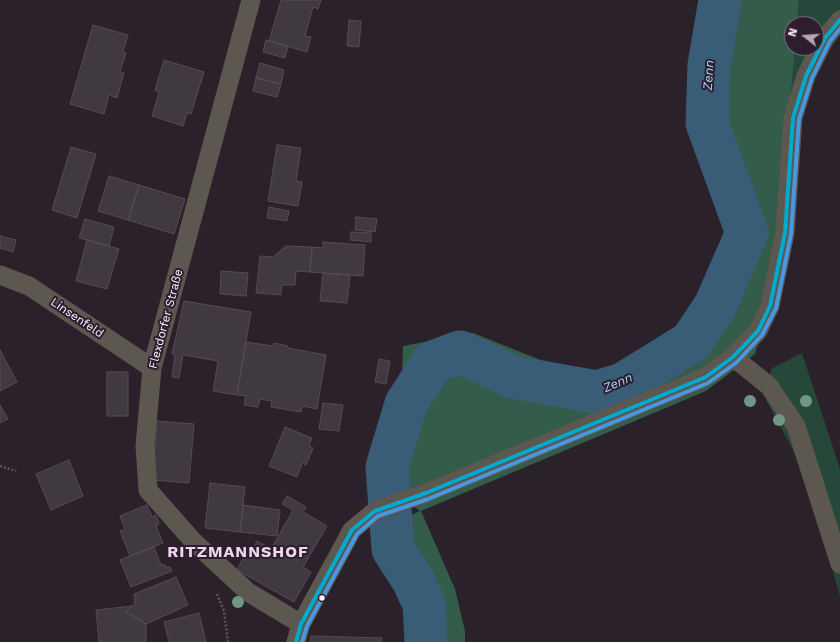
<!DOCTYPE html>
<html>
<head>
<meta charset="utf-8">
<style>
	body { margin:0 }
	#map { position:relative; width:840px; height:642px; overflow:hidden; background:#2a212a; font-family:"Work Sans",sans-serif }
	canvas { display:block }
	.north { position:absolute; left:784px; top:16px; width:40px; height:40px; box-sizing:border-box; background:#2e1d2e; border:1px solid #807180; border-radius:50%; rotate:287deg; font-size:11px; font-weight:700; line-height:16px; text-align:center; color:#fcf0fb }
	.north::after { content:''; display:block; margin:auto; width:14px; height:18px; background:#b2a8b2; clip-path:polygon(50% 0,100% 100%,50% 72%,0 100%) }
</style>
</head>
<body>
<div id="map">
<canvas width="840" height="642"></canvas>
<div class="north">N</div>
</div>
<script>
const ctx = document.querySelector('canvas').getContext('2d');
ctx.lineJoin = 'round';
function paint(path, color) { ctx.fillStyle = color; ctx.fill(path, 'evenodd'); }
const poly = rows => new Path2D(rows.map(r => 'M' + r).join(''));
function stroke(path, color, width, dash) { ctx.strokeStyle = color; ctx.lineWidth = width; ctx.lineCap = dash ? 'butt' : 'round'; ctx.setLineDash(dash || []); ctx.stroke(path); }
function write(font, color, halo, rows, align = 'center') {
  ctx.font = font + ' "Work Sans",sans-serif'; ctx.lineWidth = 4; ctx.setLineDash([]); ctx.textBaseline = 'middle'; ctx.strokeStyle = halo; ctx.fillStyle = color; for (const [text, x, y, turn = 0] of rows) {
    ctx.save(); ctx.translate(x, y); ctx.rotate((+turn || 0) * Math.PI / 180); ctx.textAlign = isNaN(turn) ? turn : align; if (halo) ctx.strokeText(text, 0, 0); ctx.fillText(text, 0, 0); ctx.restore();
  }
}
const green = poly([
	[799,0,840,0,840,35,790,105,795,48,816,48,816,24,797,24],
	[802,353,840,469,840,596,808,487,793,450,766,400,771,369]
]);
const forest = poly([
	[703,0,799,0,797,24,792,24,792,48,795,48,790,105,786,253,755,354,706,391,421,511,455,589,465,631,465,642,413,642,415,602,383,571,375,530,420,511,398,496,403,346,473,333,578,375,628,368,693,330,737,230,692,139]
]);
const river = poly([
	[426,642,424,604,413,580,393,549,387,467,406,404,433,362,460,352,513,377,596,392,623,384,691,342,715,306,747,233,707,123,709,65,720,0]
]);
const building = poly([
	[281,0,321,0,318,9,313,7,305,36,311,37,307,52,269,41,281,0],
	[349,20,361,21,359,47,347,46,349,20],
	[93,25,128,35,123,52,126,53,120,72,124,73,117,98,109,95,104,114,70,104,93,25],
	[266,40,288,46,285,58,263,52,266,40],
	[164,60,204,72,191,114,187,113,183,126,152,116,159,92,155,90,164,60],
	[260,63,284,70,281,84,256,78,260,63],
	[256,78,281,84,277,97,253,91,256,78],
	[277,145,301,148,296,181,302,182,298,206,268,201,277,145],
	[71,147,96,154,77,218,52,210,71,147],
	[109,176,139,185,128,220,98,211,109,176],
	[139,185,185,199,174,234,128,220,139,185],
	[269,207,289,211,287,221,267,218,269,207],
	[356,217,377,219,375,232,355,230,356,217],
	[85,219,114,227,109,246,79,238,85,219],
	[351,232,371,233,371,242,350,240,351,232],
	[0,236,16,240,13,252,0,248,0,236],
	[87,240,119,249,107,289,76,281,87,240],
	[323,242,365,245,363,276,310,272,312,247,323,248,323,242],
	[286,246,312,247,310,272,296,271,295,285,282,285,281,295,256,293,260,256,273,257,286,246],
	[221,271,248,273,246,296,220,294,221,271],
	[323,273,350,275,347,303,320,301,323,273],
	[184,301,251,312,237,395,213,391,218,361,183,355,179,378,172,377,175,355,172,354,184,301],
	[246,342,273,346,274,343,288,346,288,348,326,355,317,409,302,406,301,412,271,407,272,401,260,399,258,407,244,405,246,396,237,395,246,342],
	[0,350,17,382,0,391,0,350],
	[379,359,390,361,386,384,375,382,379,359],
	[107,372,128,372,128,416,107,416,107,372],
	[323,403,343,405,339,431,319,429,323,403],
	[0,405,8,419,0,423,0,405],
	[157,421,194,424,189,483,152,480,157,421],
	[285,427,312,438,309,446,313,448,306,465,302,463,297,477,269,466,285,427],
	[69,460,83,496,51,510,36,474,69,460],
	[210,483,245,487,240,532,205,528,210,483],
	[287,496,306,507,303,512,327,526,303,567,311,572,294,602,237,570,248,549,252,551,257,541,271,549,293,510,282,504,287,496],
	[147,505,152,517,156,515,159,524,156,526,163,543,130,556,120,531,125,529,120,516,147,505],
	[243,505,280,510,277,536,240,532,243,505],
	[154,547,161,565,165,565,166,568,170,567,172,571,131,587,120,560,154,547],
	[176,577,188,605,146,624,126,612,135,603,134,594,176,577],
	[132,606,126,612,146,624,146,642,99,642,96,610,132,606],
	[199,613,206,642,169,642,164,622,199,613],
	[311,636,382,638,381,642,310,642,311,636]
]);
const path = poly([
	[0,466,16,471],
	[217,594,224,611,228,642]
]);
const street = poly([
	[251,0,152,368,145,446,148,490,194,542,248,592,301,624],
	[0,275,29,286,152,368],
	[733,357,769,386,796,426,840,564],
	[296,642,301,624,352,530,375,511,426,493,706,377,733,357,758,331,770,306,785,233,793,118,806,76,825,38,840,20]
]);
const bus1 = poly([
	[296,642,301,624,352,530,375,511,426,493,706,377,733,357,758,331,770,306,785,233,793,118,806,76,825,38,840,20]
]);
const bus2 = poly([
	[302,642,307,626,357,534,378,516,428,499,708,383,737,362,762,335,776,308,791,234,799,119,812,78,830,41,840,29]
]);
const trees = [
	[750,401],
	[806,401],
	[779,420],
	[238,602]
];
const markers = [
	[322,598,3.5,"#fcf0fb"]
];
const streetNames = [
	["Linsenfeld",77,318,34],
	["Flexdorfer Straße",166,319,-75]
];
const waterNames = [
	["Zenn",709,75,-86],
	["Zenn",618,383,-23]
];
const districtNames = [
	["RITZMANNSHOF",238,552]
];
paint(green, '#25483a');
paint(forest, '#345c4b');
stroke(river, '#395d77', 43);
paint(building, '#413941');
stroke(building, '#544c54', 1);
stroke(path, '#5f5957', 2.5, [2, 2]);
stroke(street, '#5c574f', 19);
stroke(bus1, '#00a9ce', 4);
stroke(bus2, '#4699e1', 4);
ctx.fillStyle = '#709786';
for (const [x, y] of trees) { ctx.beginPath(); ctx.arc(x, y, 6, 0, 2 * Math.PI); ctx.fill(); }
for (const [x, y, r, color] of markers) { const dot = new Path2D(); dot.arc(x, y, r, 0, 2 * Math.PI); ctx.fillStyle = color; ctx.fill(dot); stroke(dot, '#2e1d2e', 1.5); }
write('12px', '#fcf0fb', '#2e1d2e', streetNames);
write('italic 13px', '#a1d5fa', '#2e1d2e', waterNames);
ctx.letterSpacing = '1px';
write('bold 16px', '#efd8ed', '#2e1d2e', districtNames);
ctx.letterSpacing = '0px';
</script>
</body>
</html>
